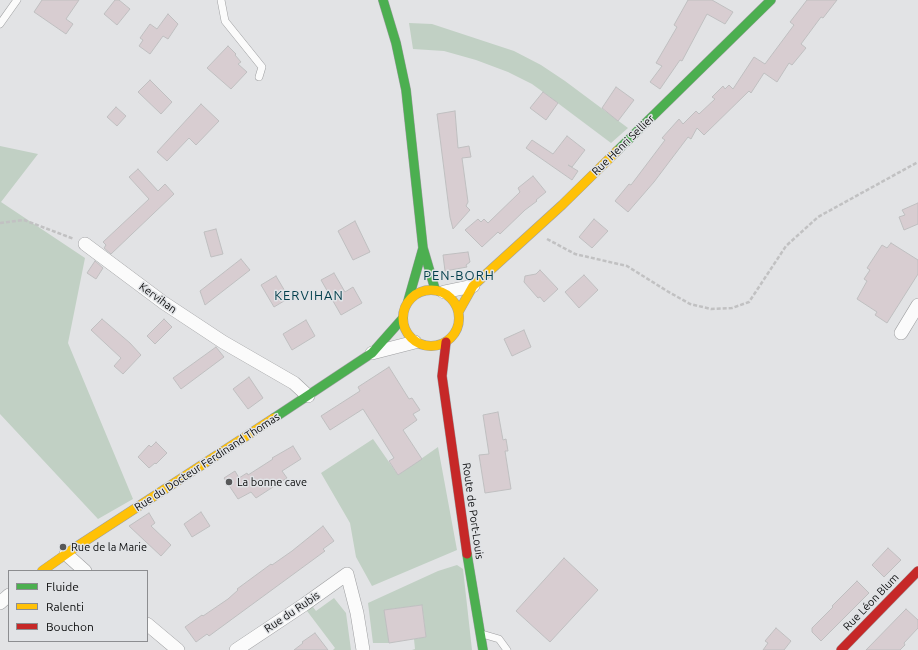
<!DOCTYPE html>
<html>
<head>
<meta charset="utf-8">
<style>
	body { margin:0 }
	#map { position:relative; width:918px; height:650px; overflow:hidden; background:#e2e3e5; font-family:Ubuntu,sans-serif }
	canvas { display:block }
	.legend { position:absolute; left:8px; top:570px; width:140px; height:72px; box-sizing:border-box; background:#e1e3e6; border:1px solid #8c8d90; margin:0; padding:5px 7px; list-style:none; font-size:12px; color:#0c0d0e }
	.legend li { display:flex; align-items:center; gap:8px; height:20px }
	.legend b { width:20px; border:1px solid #8c8d90 }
</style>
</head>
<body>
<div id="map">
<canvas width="918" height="650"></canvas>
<ul class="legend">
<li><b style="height:5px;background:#4caf50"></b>Fluide</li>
<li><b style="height:5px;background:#ffc107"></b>Ralenti</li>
<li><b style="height:5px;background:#c62828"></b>Bouchon</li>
</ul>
</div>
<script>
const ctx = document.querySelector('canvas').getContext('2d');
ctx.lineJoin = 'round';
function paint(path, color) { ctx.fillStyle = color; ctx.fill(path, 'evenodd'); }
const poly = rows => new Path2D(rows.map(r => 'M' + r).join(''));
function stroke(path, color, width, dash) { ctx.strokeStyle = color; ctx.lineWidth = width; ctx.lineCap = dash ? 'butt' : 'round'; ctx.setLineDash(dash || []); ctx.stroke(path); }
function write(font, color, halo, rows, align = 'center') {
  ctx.font = font + ' Ubuntu,sans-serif'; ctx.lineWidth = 3; ctx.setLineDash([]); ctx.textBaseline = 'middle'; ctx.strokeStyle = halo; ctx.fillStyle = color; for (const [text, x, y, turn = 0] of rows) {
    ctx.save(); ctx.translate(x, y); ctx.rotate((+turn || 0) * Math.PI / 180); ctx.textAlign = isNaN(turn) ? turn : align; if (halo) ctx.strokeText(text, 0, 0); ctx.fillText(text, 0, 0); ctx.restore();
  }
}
const green = poly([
	[409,23,432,24,514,51,541,65,565,81,628,128,611,143,543,92,532,84,508,72,476,60,444,51,413,49],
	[0,146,38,154,1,202,85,258,68,343,133,499,98,519,0,414],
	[373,439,398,475,438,447,457,550,372,586,356,557,350,523,321,473],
	[457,565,463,569,472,650,412,650,415,649,414,639,426,637,422,605,385,610,389,643,373,643,368,603,438,571],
	[334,598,346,613,351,650,333,650,335,648,304,607,310,603,316,611]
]);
const building = poly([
	[42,0,79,0,66,19,73,24,66,34,34,12,42,0],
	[115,0,119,0,130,9,117,25,104,14,115,0],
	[688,0,712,0,733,12,725,24,707,14,682,61,680,60,660,89,650,82,662,66,656,63,677,27,674,25,688,0],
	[807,0,837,0,823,18,821,17,801,44,806,48,792,65,789,63,777,82,764,73,751,93,749,91,704,135,697,128,691,139,688,137,654,182,628,212,615,201,629,184,631,185,665,140,662,138,679,119,683,124,696,111,699,114,715,99,712,97,723,86,725,89,729,85,733,89,754,57,765,64,794,25,790,22,807,0],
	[168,14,178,24,168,39,163,36,150,54,139,46,143,40,140,38,150,24,157,29,168,14],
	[228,46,236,54,235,55,241,62,238,64,247,72,231,89,207,68,228,46],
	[150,80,172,102,161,114,138,92,150,80],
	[616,87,634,100,618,121,602,108,616,87],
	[543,92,558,103,546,120,530,108,543,92],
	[201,104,219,121,196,145,189,138,167,161,157,152,201,104],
	[116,107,126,116,117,126,107,117,116,107],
	[455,111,458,148,469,146,471,157,462,158,468,202,466,206,470,210,453,229,450,217,437,114,455,111],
	[567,136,585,150,572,167,568,165,578,171,572,180,526,148,532,140,553,154,567,136],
	[138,169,158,191,165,184,174,194,111,254,104,248,106,245,103,242,149,199,129,177,138,169],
	[533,176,546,192,536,200,537,201,525,210,500,234,498,232,482,247,465,230,478,219,481,222,484,219,488,223,520,192,518,188,533,176],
	[918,203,918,224,904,230,899,217,905,215,902,210,918,203],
	[594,219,608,231,592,248,579,237,594,219],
	[355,221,370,252,353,260,338,231,355,221],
	[216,229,223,254,211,257,204,232,216,229],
	[891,243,918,260,918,274,887,323,875,315,877,312,857,299,867,281,864,279,870,270,867,268,882,245,887,248,891,243],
	[468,252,470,262,466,265,467,267,445,271,443,255,468,252],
	[241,259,250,270,205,305,200,291,241,259],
	[95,261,103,268,96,279,87,273,95,261],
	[540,270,558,289,544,302,540,297,538,298,524,282,525,276,536,274,540,270],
	[334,273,345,292,353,287,362,303,341,315,321,280,334,273],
	[584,275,598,290,579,308,565,292,584,275],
	[276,276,289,298,274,307,261,285,276,276],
	[102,319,130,343,141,355,123,374,114,366,121,358,91,330,102,319],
	[164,319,172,327,155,344,147,336,164,319],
	[306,320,315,336,292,350,283,334,306,320],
	[524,330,531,347,512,356,504,339,524,330],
	[216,347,224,357,181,389,173,378,216,347],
	[389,367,409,399,412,398,420,410,413,414,417,420,403,430,422,459,398,475,389,461,394,458,363,409,330,430,321,416,360,391,358,387,389,367],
	[249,377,263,398,248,409,233,389,249,377],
	[498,412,503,440,506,439,508,451,505,451,511,489,485,493,479,455,489,454,483,415,498,412],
	[156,442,167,453,156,464,155,463,149,468,138,457,149,445,151,447,156,442],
	[293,446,301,459,282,471,287,478,256,498,251,492,238,499,224,478,235,471,239,478,247,473,248,475,273,459,272,458,293,446],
	[201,512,210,526,192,537,184,524,201,512],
	[149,513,155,523,151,526,171,545,161,556,129,526,149,513],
	[323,526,334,541,323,549,325,551,209,636,207,634,196,642,185,627,202,615,203,616,228,599,238,590,237,589,271,564,272,565,292,551,323,526],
	[888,548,901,560,884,577,872,565,888,548],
	[564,558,598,590,550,642,516,611,564,558],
	[857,581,869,593,821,641,812,632,812,628,833,607,832,606,857,581],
	[422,605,426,637,389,643,384,610,422,605],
	[906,609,918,620,918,628,904,643,905,645,900,650,866,650,906,609],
	[776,628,791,641,784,650,763,650,768,643,765,641,776,628],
	[315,633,328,650,294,650,303,643,302,642,315,633]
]);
const path = poly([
	[0,223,24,220,74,239],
	[547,239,575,254,627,266,667,291,690,304,711,309,732,308,749,302,786,246,818,217,918,162]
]);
const lane = poly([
	[221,0,225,21,262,67,259,77],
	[0,24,17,0],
	[482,634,499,639,507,650]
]);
const street = poly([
	[85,244,164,303,223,342,294,383,308,396],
	[444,292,473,286],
	[901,333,918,305],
	[372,353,415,342],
	[66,554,85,571],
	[0,603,9,595],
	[147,624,178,650],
	[236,650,305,604,347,574,357,613,363,650]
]);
const fast = poly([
	[383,0,396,43,406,90,423,248,435,289],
	[617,151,771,0],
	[408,301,423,248],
	[274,418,372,353,403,318],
	[467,554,483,650]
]);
const slow = poly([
	'403 318a28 28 0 1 1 56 0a28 28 0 1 1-56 0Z',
	[459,311,473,286,562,205,617,151],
	[42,571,76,547,274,418]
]);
const jam = poly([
	[446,342,442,376,467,554],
	[841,650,918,571]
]);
const markers = [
	[229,482,4,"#575859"],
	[63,547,4,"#575859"]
];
const streetNames = [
	["Rue Henri Sellier",623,145,-44],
	["Kervihan",158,298,36],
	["Rue du Docteur Ferdinand Thomas",207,462,-33],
	["Route de Port-Louis",473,511,82],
	["Rue Léon Blum",871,602,-46],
	["Rue du Rubis",292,612,-34]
];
const poiNames = [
	["La bonne cave",237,482],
	["Rue de la Marie",71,547]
];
const quarterNames = [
	["PEN-BORH",459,276],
	["KERVIHAN",309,296]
];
paint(green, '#c1d0c4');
paint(building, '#d8cdd1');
stroke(building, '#bfbfc0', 1);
stroke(lane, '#9e9fa1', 8);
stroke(street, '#9e9fa1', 14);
stroke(fast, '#9e9fa1', 10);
stroke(slow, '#9e9fa1', 10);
stroke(jam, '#9e9fa1', 10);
stroke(path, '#c1c1c2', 2.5, [4, 2]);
stroke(lane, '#fbfbfb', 7);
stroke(street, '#fbfbfb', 13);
stroke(fast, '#4caf50', 9);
stroke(slow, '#ffc107', 9);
stroke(jam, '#c62828', 9);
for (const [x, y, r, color] of markers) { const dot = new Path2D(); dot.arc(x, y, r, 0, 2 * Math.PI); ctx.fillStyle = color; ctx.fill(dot); stroke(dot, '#e1e3e6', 1.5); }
write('11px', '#0c0d0e', '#e1e3e6', streetNames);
write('11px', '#0c0d0e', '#e1e3e6', poiNames, 'left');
ctx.letterSpacing = '1px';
write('13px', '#013d4b', '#e1e3e6', quarterNames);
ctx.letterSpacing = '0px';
</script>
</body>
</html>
